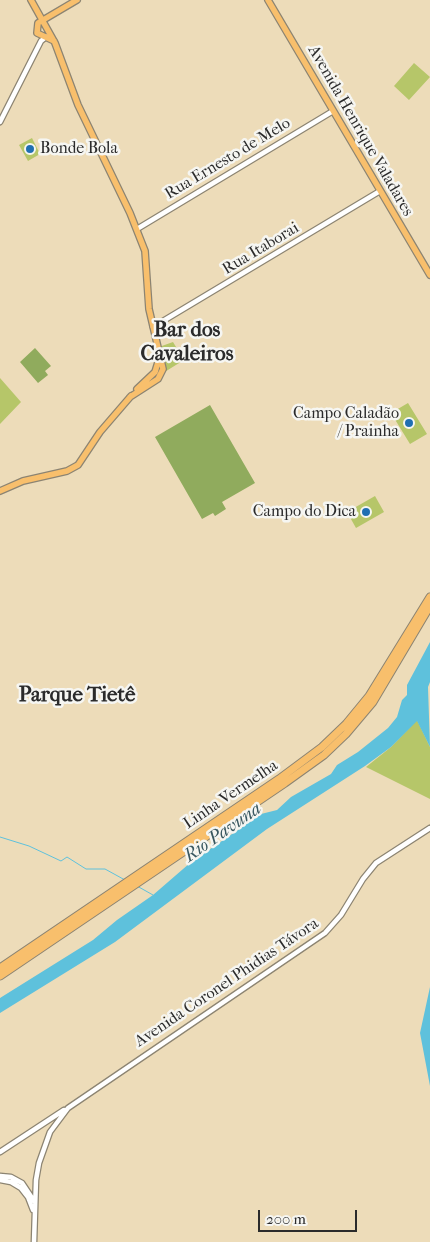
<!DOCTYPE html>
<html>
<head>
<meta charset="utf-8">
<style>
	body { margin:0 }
	#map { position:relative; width:430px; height:1242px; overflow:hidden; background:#eddcb9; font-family:"IM FELL French Canon",serif }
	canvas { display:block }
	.scale { position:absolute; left:258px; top:1210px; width:99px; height:22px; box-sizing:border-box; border:2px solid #2b2b2b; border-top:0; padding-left:6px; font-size:15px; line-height:18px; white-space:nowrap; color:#2b2b2b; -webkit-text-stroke:4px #f6f6f2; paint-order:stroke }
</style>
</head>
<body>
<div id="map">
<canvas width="430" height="1242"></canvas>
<div class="scale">200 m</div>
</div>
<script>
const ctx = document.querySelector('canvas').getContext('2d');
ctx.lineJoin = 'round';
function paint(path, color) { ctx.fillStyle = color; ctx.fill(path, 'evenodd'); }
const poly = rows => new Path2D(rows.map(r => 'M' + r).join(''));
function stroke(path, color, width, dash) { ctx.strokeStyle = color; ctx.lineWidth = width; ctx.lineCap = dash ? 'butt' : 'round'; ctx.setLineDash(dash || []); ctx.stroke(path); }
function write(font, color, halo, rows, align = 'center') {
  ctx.font = font + ' "IM FELL French Canon",serif'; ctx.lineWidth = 5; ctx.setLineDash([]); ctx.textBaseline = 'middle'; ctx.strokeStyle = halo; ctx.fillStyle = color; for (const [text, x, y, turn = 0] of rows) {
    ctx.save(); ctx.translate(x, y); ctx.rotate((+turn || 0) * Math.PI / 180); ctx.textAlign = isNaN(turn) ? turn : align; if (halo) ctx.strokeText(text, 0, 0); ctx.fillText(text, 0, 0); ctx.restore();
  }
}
const green = poly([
	[414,63,430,77,409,100,394,86],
	[32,138,40,154,28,161,19,145],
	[173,342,184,360,163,373,159,347],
	[0,378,21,402,0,424],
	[408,403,427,434,410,444,391,413],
	[375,496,384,512,356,528,347,512],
	[417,720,430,747,430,799,366,767,391,747]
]);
const forest = poly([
	[35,348,51,366,45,371,48,375,38,383,20,362],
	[210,405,255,483,222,502,226,509,215,516,213,513,202,519,155,437]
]);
const water = poly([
	[430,642,430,682,428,687,430,747,417,721,391,747,365,766,267,829,115,942,0,1013,0,998,93,940,117,920,153,895,190,863,261,814,277,810,291,797,331,774,337,765,358,752,388,728,397,717,402,700,407,695,407,685],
	[430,987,430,1086,420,1033]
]);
const stream = poly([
	[0,837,29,846,61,861,67,857,86,869,105,869,125,880],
	[137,886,153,895]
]);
const minor = poly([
	[0,122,41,41,46,37],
	[137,229,333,111],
	[153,327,380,191],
	[0,1152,64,1110],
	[0,1176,11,1177,22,1183,34,1201],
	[0,1180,11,1182,21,1188,28,1197,33,1210],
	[34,1242,36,1180,39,1163,50,1132,68,1108,325,933,341,915,363,879,376,863,430,828]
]);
const major = poly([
	[31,0,55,43,78,105,130,213,145,251,149,309,163,369,158,379,130,397],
	[268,0,430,275],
	[54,41,37,33,38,23,77,0],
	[137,389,155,372,159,359],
	[0,491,23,481,67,471,78,465,100,432,131,396]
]);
const highway = poly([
	[0,968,279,779,322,747,346,724,369,696,430,597],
	[0,976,285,783,324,755,346,734,373,702,430,606]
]);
const markers = [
	[30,149,5,"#1f6fb2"],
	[409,423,5,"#1f6fb2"],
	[366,512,5,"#1f6fb2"]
];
const streetNames = [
	["Avenida Henrique Valadares",360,131,60],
	["Rua Ernesto de Melo",228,159,-31],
	["Rua Itaborai",261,249,-31],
	["Linha Vermelha",231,795,-34],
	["Avenida Coronel Phidias Távora",227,983,-34]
];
const poiNames = [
	["Bonde Bola",40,149,"left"],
	["Campo Caladão",399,414],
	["/ Prainha",399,432],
	["Campo do Dica",356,512]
];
const waterNames = [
	["Rio Pavuna",223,833,-35]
];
const districtNames = [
	["Bar dos",187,331],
	["Cavaleiros",187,355],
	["Parque Tietê",77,696]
];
paint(green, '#b6c669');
paint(forest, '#90ab5d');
paint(water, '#5ec1dc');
stroke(stream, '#5ec1dc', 1);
stroke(minor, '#8c8472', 7);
stroke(major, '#8c8472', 8);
stroke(highway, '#8c8472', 9);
stroke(minor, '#fff', 4.5);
stroke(major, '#f8bf6c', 5.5);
stroke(highway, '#f8bf6c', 7);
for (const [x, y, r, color] of markers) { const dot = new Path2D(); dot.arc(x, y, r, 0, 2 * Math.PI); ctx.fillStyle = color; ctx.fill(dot); stroke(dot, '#f6f6f2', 2); }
write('16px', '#2b2b2b', '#f6f6f2', streetNames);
write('16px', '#2b2b2b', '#f6f6f2', poiNames, 'right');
write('italic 18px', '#3a5860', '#f6f6f2', waterNames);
write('bold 21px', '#2b2b2b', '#f6f6f2', districtNames);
</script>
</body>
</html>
